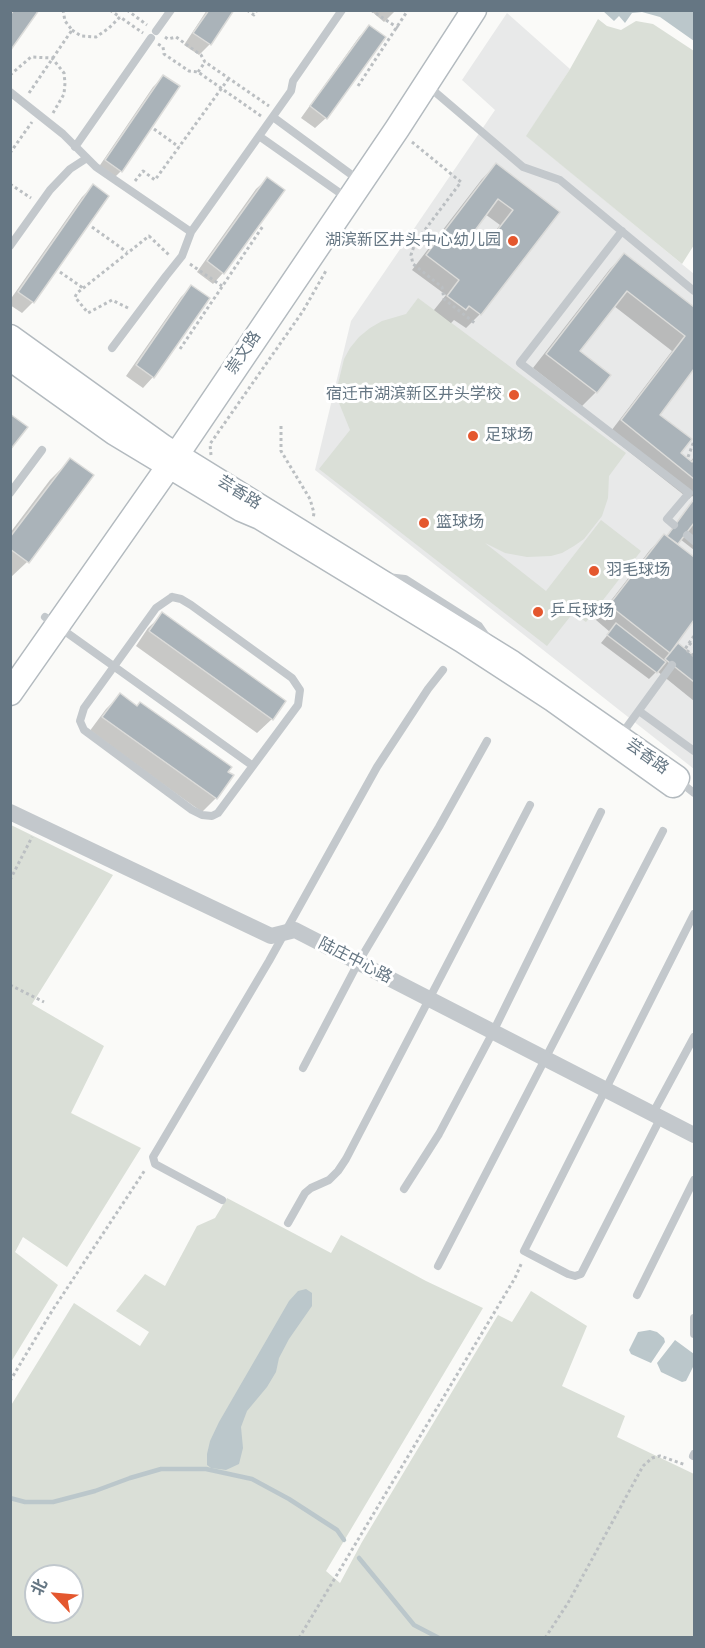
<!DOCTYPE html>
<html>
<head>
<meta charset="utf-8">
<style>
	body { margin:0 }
	#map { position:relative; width:705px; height:1648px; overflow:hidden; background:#fafaf8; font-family:"Varela Round","Noto Sans SC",sans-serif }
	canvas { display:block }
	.frame { position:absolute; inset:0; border:12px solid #657683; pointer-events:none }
	.north { position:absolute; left:24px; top:1564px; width:60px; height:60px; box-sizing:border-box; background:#fff; border:2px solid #c1c8cd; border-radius:50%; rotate:296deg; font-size:16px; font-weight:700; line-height:24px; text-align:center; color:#657683 }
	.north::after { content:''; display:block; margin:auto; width:21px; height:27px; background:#e4572e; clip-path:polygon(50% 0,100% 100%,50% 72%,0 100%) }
</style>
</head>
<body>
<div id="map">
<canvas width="705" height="1648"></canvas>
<div class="frame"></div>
<div class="north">北</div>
</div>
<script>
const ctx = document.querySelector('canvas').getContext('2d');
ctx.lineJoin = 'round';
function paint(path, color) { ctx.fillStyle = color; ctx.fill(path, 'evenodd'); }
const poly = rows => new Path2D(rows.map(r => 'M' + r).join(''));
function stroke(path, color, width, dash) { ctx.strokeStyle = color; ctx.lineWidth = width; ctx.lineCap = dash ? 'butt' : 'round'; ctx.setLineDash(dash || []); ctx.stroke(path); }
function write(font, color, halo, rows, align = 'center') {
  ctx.font = font + ' "Varela Round","Noto Sans SC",sans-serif'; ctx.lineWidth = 6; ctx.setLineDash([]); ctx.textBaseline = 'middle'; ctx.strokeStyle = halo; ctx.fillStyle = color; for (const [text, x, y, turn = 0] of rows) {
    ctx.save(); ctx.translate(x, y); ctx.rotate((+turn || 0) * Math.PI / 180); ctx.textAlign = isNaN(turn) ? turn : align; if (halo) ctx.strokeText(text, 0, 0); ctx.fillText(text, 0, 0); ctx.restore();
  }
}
const built = poly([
	[507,13,570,69,527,136,694,274,694,769,315,470,351,321,495,110,462,80]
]);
const green = poly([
	[598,19,607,26,621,30,636,21,653,24,694,51,694,245,682,264,526,136,570,69],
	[418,298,626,453,609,476,608,498,602,516,584,539,574,546,562,553,551,556,527,557,505,553,485,543,546,591,601,520,641,551,586,622,573,613,547,646,319,469,350,430,339,403,337,388,344,359,350,348,359,337,370,328,382,321,406,314],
	[11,825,113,875,32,1004,104,1046,71,1113,141,1148,67,1267,23,1237,15,1252,58,1285,11,1362],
	[227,1198,331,1253,341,1235,426,1281,483,1308,326,1571,340,1583,362,1542,498,1315,512,1322,531,1291,587,1326,562,1386,625,1416,617,1437,694,1474,694,1637,11,1637,10,1407,74,1303,140,1346,149,1332,116,1311,145,1274,165,1286,197,1226,215,1218],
	[36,1576,72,1576,72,1612,36,1612]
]);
const water = poly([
	[603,11,694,11,694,41,660,17,642,12,632,13,625,23,619,16,614,21],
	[306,1289,312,1293,312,1306,289,1339,279,1358,276,1372,267,1387,247,1411,241,1427,243,1448,239,1464,226,1470,211,1468,207,1465,207,1454,210,1441,219,1422,289,1301,298,1291],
	[650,1330,657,1332,664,1338,665,1342,651,1363,631,1354,629,1350,638,1332],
	[675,1340,694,1354,693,1367,686,1381,682,1382,661,1372,657,1363]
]);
const shadow = poly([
	[207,10,232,10,210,44,199,55,184,45],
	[370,10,396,10,384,22],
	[369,27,326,118,315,128,301,118,359,37],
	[163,77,121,171,111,181,96,171,153,87],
	[496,165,558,213,480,314,466,328,454,320,451,323,434,310,446,295,412,270,482,179],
	[485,214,500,225,483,247,469,236],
	[267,179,223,273,213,284,197,272,256,189],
	[93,186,107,196,33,302,22,313,10,305,10,300,82,197],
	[624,255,694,308,694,367,657,415,679,454,690,462,694,457,694,497,692,496,689,499,608,435,672,351,614,306,578,352,596,392,582,406,533,368,610,269],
	[191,287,153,377,143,388,126,376,181,297],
	[70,460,27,562,10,578,10,533,50,480],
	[694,499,694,550,680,539,676,545,694,559,694,618,669,650,671,652,678,645,694,658,694,701,657,671,649,679,601,643,610,632,596,620,650,550,664,536,666,537],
	[163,614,284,702,272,719,257,733,136,646,148,628],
	[120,695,216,798,202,812,89,732,106,709]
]);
const stream = poly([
	[10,1498,25,1502,53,1502,95,1491,130,1478,161,1469,206,1469,252,1479,289,1499,337,1530,344,1540],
	[359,1558,414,1625,439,1638]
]);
const building = poly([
	[14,10,39,10,10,51,10,15,14,10],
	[209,10,234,10,211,45,193,33,209,10],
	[369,25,386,37,327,119,310,106,369,25],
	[163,75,180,86,122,172,105,160,163,75],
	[496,163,560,212,481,315,469,306,466,310,447,296,459,280,426,255,496,163],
	[498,199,513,210,485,246,471,236,498,199],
	[267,177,285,190,224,274,207,261,267,177],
	[93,184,109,196,34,303,18,292,93,184],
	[624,253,694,307,694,369,660,415,692,439,681,453,692,462,694,459,694,479,621,420,685,336,627,291,580,351,611,375,597,393,546,354,624,253],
	[191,285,210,298,154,378,136,365,191,285],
	[10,414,28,427,10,450,10,414],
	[70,458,94,475,29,563,10,549,10,537,70,458],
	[694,499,694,523,678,544,667,536,694,499],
	[664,534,694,557,694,620,670,653,609,605,664,534],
	[162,612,286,701,273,720,149,631,162,612],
	[616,623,666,662,657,673,607,635,616,623],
	[678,643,694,656,694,682,665,659,678,643],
	[120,693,137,706,140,702,232,767,228,772,234,775,217,799,102,717,120,693]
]);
const path = poly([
	[110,10,120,17],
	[127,10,147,25],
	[247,10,254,15,257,10],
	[371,10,398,28],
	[72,30,81,36,96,37,109,28,120,17,143,33],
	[165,37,168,39,176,37,201,55,205,62,269,106],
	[158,44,163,47,164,54,189,71,198,72,261,116],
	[198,72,205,62],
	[10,75,31,57,52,58,64,73,65,83,64,94,53,113],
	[358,86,408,10],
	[29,93,72,30,65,21,63,10],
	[154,129,179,147],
	[412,142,461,182,415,243,411,255,413,264,442,287,444,299,476,324],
	[10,153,32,122],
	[135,181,143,171,155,180,229,78],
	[10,184,31,198],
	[92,227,127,252],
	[190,264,222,286],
	[60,272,83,288],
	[128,308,112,300,88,313,75,297,77,293,149,236,169,255],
	[180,349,263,226],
	[281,426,281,451,310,499,314,513,313,519],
	[211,455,210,444,303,311,327,269],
	[688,457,694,441],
	[694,636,685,649,694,656],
	[689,643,694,647],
	[10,880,32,837],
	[10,985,44,1002],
	[10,1381,52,1311,145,1170],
	[299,1638,515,1278,522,1262],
	[545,1638,568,1603,643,1466,652,1458,660,1456,686,1465]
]);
const lane = poly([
	[156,31,171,10],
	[428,86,523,167,560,180,694,291],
	[10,92,63,134,96,167,191,232,291,91,293,81,342,10],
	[273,117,360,181],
	[259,136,347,198],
	[75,147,151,38],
	[622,231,520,363,689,493,667,519,674,525],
	[10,246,50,190,70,169,87,158],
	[112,348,166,276,182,256,191,232],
	[10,493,42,450],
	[687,535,694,541],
	[387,577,405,579,479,626,488,639],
	[172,597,181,599,191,605,292,678,300,690,298,705,218,813,212,816,202,815,192,810,84,730,80,721,84,708,156,608,172,597],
	[45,617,253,766],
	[639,711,694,751],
	[621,735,672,665],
	[679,781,694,793],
	[303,1068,358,963,439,827,487,741],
	[653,1113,694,1037],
	[661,1117,581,1274,575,1276,568,1274,524,1251,694,914],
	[404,1189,439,1134,493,1032,601,812],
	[222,1200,155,1164,153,1157,269,961,377,767,428,689,443,670],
	[288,1223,305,1193,311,1188,329,1180,338,1171,346,1159,530,805],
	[438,1266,663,831],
	[637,1295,694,1180],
	[694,1318,694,1334],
	[693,1456,694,1454]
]);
const street = poly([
	[10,812,271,936,295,930,694,1135]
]);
const secondary = poly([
	[10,337,163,447,512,663,677,778,673,785,554,700,462,640,260,517,241,509,115,433,10,358],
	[10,693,169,466,397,129,474,10]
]);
const markers = [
	[513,241,6,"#e4572e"],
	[514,395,6,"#e4572e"],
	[473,436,6,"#e4572e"],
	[424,523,6,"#e4572e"],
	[594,571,6,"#e4572e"],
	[538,612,6,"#e4572e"]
];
const poiNames = [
	["湖滨新区井头中心幼儿园",501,241,"right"],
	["宿迁市湖滨新区井头学校",502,395,"right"],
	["足球场",485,436],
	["篮球场",436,523],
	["羽毛球场",606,571],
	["乒乓球场",550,612]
];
const streetNames = [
	["崇文路",244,353,-56],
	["芸香路",239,493,32],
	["芸香路",647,757,36],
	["陆庄中心路",355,961,27]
];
paint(built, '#e8e9e9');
paint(green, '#dadfd7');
paint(water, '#bbc7cb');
paint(shadow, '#0003');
stroke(stream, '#bbc7cb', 4.5);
paint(building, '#aab3b9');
stroke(building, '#dcdcda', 1.5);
stroke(secondary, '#b3babf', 27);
stroke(path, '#bbbfc2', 3, [3, 3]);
stroke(lane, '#c3c8cc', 8);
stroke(street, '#c3c8cc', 16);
stroke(secondary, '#fff', 24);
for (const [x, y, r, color] of markers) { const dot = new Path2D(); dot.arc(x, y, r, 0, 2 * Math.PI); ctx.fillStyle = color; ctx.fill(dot); stroke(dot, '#fff', 2); }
write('16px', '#657683', '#fff', poiNames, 'left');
write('16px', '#657683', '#fff', streetNames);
</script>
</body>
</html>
